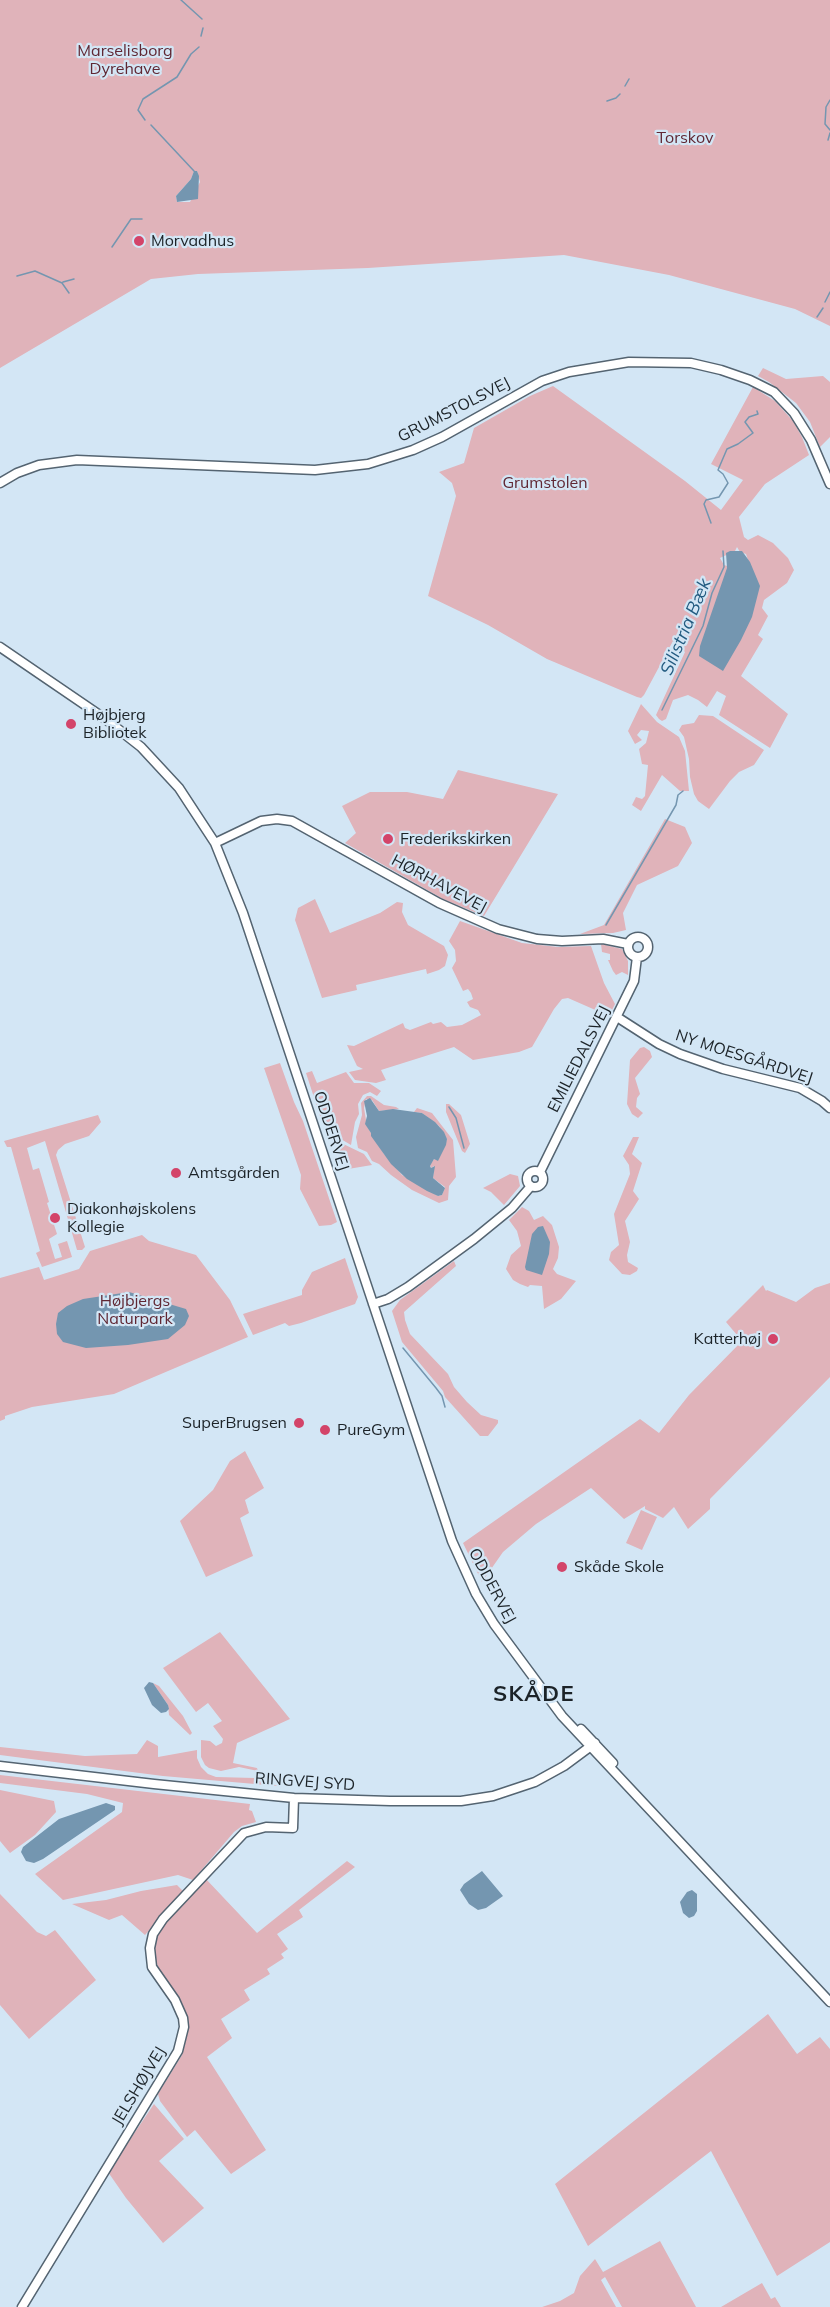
<!DOCTYPE html>
<html>
<head>
<meta charset="utf-8">
<style>
	body { margin:0 }
	canvas { display:block; background:#d3e6f5 }
</style>
</head>
<body>
<canvas width="830" height="2307"></canvas>
<script>
const ctx = document.querySelector('canvas').getContext('2d');
ctx.lineJoin = 'round';
function paint(path, color) { ctx.fillStyle = color; ctx.fill(path, 'evenodd'); }
const poly = rows => new Path2D(rows.map(r => 'M' + r).join(''));
function stroke(path, color, width, dash) { ctx.strokeStyle = color; ctx.lineWidth = width; ctx.lineCap = dash ? 'butt' : 'round'; ctx.setLineDash(dash || []); ctx.stroke(path); }
function write(font, color, halo, rows, align = 'center') {
  ctx.font = font + ' Mulish,sans-serif'; ctx.lineWidth = 4.5; ctx.setLineDash([]); ctx.textBaseline = 'middle'; ctx.strokeStyle = halo; ctx.fillStyle = color; for (const [text, x, y, turn = 0] of rows) {
    ctx.save(); ctx.translate(x, y); ctx.rotate((+turn || 0) * Math.PI / 180); ctx.textAlign = isNaN(turn) ? turn : align; if (halo) ctx.strokeText(text, 0, 0); ctx.fillText(text, 0, 0); ctx.restore();
  }
}
const green = poly([
	[0,0,830,0,830,326,795,309,669,275,564,255,368,268,198,274,151,279,0,368],
	[194,171,197,171,200,182,190,202,177,202,176,196,191,179],
	[763,368,786,379,823,376,830,382,830,437,820,447,810,422,796,403,769,382,758,376],
	[553,386,685,481,721,510,743,480,711,464,753,387,775,401,793,421,802,437,809,455,765,484,739,517,744,537,748,540,758,535,773,543,788,558,794,570,787,583,764,600,762,608,768,616,758,635,763,639,741,676,788,714,770,748,719,715,726,696,717,691,707,707,698,700,688,695,673,700,666,719,662,721,659,719,656,715,685,652,673,641,644,695,641,698,637,697,547,659,488,625,428,596,456,496,452,483,439,472,464,463,474,428,530,396],
	[737,547,740,552,746,554,749,563,746,572,724,565,720,558,735,551],
	[641,704,657,722,679,737,685,751,689,791,680,791,662,775,641,811,632,805,636,797,642,799,645,796,648,765,642,764,639,749,646,743,649,731,641,730,637,735,642,740,635,744,628,731],
	[699,715,713,716,764,750,754,765,739,772,730,781,709,809,698,801,694,794,690,777,689,759,684,737,679,730,682,725,694,723],
	[458,770,558,794,484,916,443,899,345,843,356,833,342,806,370,792,407,792,443,799],
	[665,819,685,827,692,843,678,866,637,885,623,913,626,930,613,933,580,934,604,925],
	[315,899,330,933,380,913,397,902,403,903,402,912,408,925,444,946,448,955,445,966,439,970,427,974,426,969,356,985,357,990,322,998,295,920,298,908],
	[460,921,522,943,558,947,591,946,604,983,615,1004,609,1016,568,998,562,999,554,1009,532,1047,519,1052,473,1060,454,1047,381,1070,386,1080,376,1083,355,1080,349,1072,363,1069,357,1066,347,1045,354,1046,403,1023,405,1028,410,1030,431,1022,433,1024,441,1022,447,1027,462,1025,481,1015,478,1010,470,1007,467,1002,473,999,471,993,468,989,463,991,452,968,456,961,455,950,449,941],
	[601,944,622,949,628,961,628,975,622,972,616,975,613,971,608,960,610,960,610,954,602,952],
	[644,1047,650,1051,652,1057,635,1078,640,1094,637,1098,636,1107,643,1113,638,1118,632,1114,627,1104,630,1060,640,1048],
	[280,1063,294,1102,303,1121,337,1222,331,1225,319,1226,300,1189,301,1175,264,1068],
	[312,1071,317,1083,346,1072,354,1083,369,1083,381,1091,377,1096,370,1092,363,1095,358,1104,359,1114,355,1122,351,1145,334,1135,333,1129,322,1122,306,1073],
	[367,1096,371,1096,384,1105,396,1107,399,1109,379,1111,372,1100,366,1099,364,1108,367,1126,384,1154,402,1175,438,1196,442,1195,445,1187,433,1178,434,1166,431,1168,430,1165,434,1159,438,1160,447,1139,439,1126,422,1113,414,1112,417,1108,432,1113,453,1140,456,1177,449,1186,448,1200,439,1203,412,1190,391,1175,379,1164,372,1161,367,1152,358,1148,356,1137,362,1115,361,1103],
	[446,1104,449,1104,461,1115,470,1144,465,1153,462,1151,446,1112],
	[98,1115,101,1122,89,1136,65,1144,58,1150,56,1155,85,1247,82,1250,77,1250,45,1141,27,1148,33,1170,39,1168,49,1202,47,1203,57,1234,49,1239,55,1259,62,1257,58,1244,67,1241,72,1257,42,1267,36,1253,40,1251,11,1147,7,1147,4,1141],
	[633,1137,639,1137,632,1154,642,1163,633,1191,639,1199,625,1221,630,1242,627,1255,628,1262,638,1268,637,1271,630,1275,622,1274,609,1260,611,1252,619,1245,614,1214,630,1174,629,1165,623,1156],
	[335,1140,364,1154,372,1165,348,1169],
	[510,1174,518,1176,520,1186,504,1205,491,1192,483,1188],
	[522,1207,529,1211,534,1220,543,1216,552,1225,559,1247,558,1258,553,1269,557,1274,576,1281,561,1299,544,1309,542,1286,530,1285,528,1287,520,1284,513,1280,506,1269,511,1255,521,1246,517,1231,509,1220],
	[142,1235,149,1241,196,1255,230,1300,248,1337,114,1394,32,1407,5,1416,5,1419,0,1421,0,1278,39,1267,44,1280,79,1269,90,1251],
	[345,1258,358,1297,355,1304,301,1323,289,1326,285,1323,253,1335,243,1314,302,1295,302,1290,312,1272],
	[454,1261,456,1266,404,1312,405,1320,410,1334,448,1374,454,1387,467,1402,481,1415,498,1420,498,1423,488,1436,480,1436,445,1397,443,1391,402,1342,392,1311,400,1300],
	[830,1283,830,1377,710,1499,710,1509,688,1529,674,1507,663,1518,645,1509,645,1506,624,1519,591,1488,536,1524,503,1552,482,1582,463,1543,640,1419,659,1433,689,1395,742,1341,726,1322,763,1285,766,1291,767,1290,796,1302,815,1288],
	[245,1451,264,1488,245,1500,249,1513,240,1518,253,1556,206,1577,180,1521,213,1490,230,1461],
	[641,1510,657,1517,642,1550,626,1543],
	[220,1632,290,1719,237,1743,233,1763,257,1768,258,1771,239,1767,221,1771,209,1768,205,1765,201,1757,201,1740,210,1741,216,1746,222,1743,223,1739,213,1726,222,1721,208,1703,196,1712,163,1668],
	[153,1683,159,1686,183,1716,192,1733,190,1735,169,1715,168,1705],
	[147,1740,158,1746,158,1757,197,1750,197,1758,201,1767,208,1774,216,1777,255,1778,278,1786,163,1776,0,1755,0,1747,85,1756,137,1754],
	[0,1775,250,1804,249,1810,252,1811,256,1822,242,1826,234,1832,193,1880,178,1875,63,1900,35,1874,122,1812,123,1803,87,1794,0,1783],
	[0,1790,54,1801,56,1812,35,1835,10,1853,0,1841],
	[347,1861,355,1867,299,1910,303,1917,277,1934,288,1949,281,1954,284,1958,267,1969,270,1974,244,1990,250,2000,221,2019,232,2038,207,2057,266,2150,231,2174,195,2130,187,2137,160,2101,158,2094,182,2055,189,2023,183,2006,159,1969,154,1957,156,1939,163,1925,205,1878,257,1933],
	[177,1885,183,1891,145,1935,122,1915,109,1920,72,1904,106,1900,141,1891],
	[0,1894,37,1932,46,1936,55,1930,96,1980,29,2039,0,2005],
	[768,2014,797,2054,820,2037,830,2049,830,2242,777,2276,711,2151,588,2246,555,2184],
	[154,2104,184,2139,159,2161,204,2208,163,2243,126,2198,108,2172],
	[660,2241,696,2307,622,2307,605,2277,601,2280,616,2307,542,2307,560,2301,574,2293,580,2276,595,2259,603,2272],
	[762,2283,771,2299,775,2297,781,2307,721,2307]
]);
const water = poly([
	[194,171,197,171,199,176,198,199,177,202,176,196,191,179],
	[730,551,742,551,750,562,760,586,752,617,741,640,723,671,699,656,700,646,727,568,726,553],
	[370,1098,379,1111,393,1109,422,1113,435,1122,444,1132,447,1139,446,1145,438,1161,434,1159,430,1166,431,1168,435,1166,433,1178,445,1188,442,1195,438,1196,427,1191,407,1179,391,1164,371,1136,371,1133,365,1124,367,1116,364,1101],
	[543,1226,550,1242,549,1254,542,1275,526,1270,525,1267,532,1234,538,1227],
	[129,1292,186,1309,189,1316,185,1325,168,1339,128,1345,86,1348,63,1342,57,1334,56,1324,58,1313,67,1306,83,1299],
	[149,1682,153,1683,168,1705,169,1709,166,1712,161,1713,152,1705,144,1688],
	[106,1803,115,1806,115,1810,43,1859,34,1863,26,1861,21,1852,23,1847,59,1819],
	[482,1871,503,1896,486,1908,478,1910,469,1904,460,1890,464,1884],
	[692,1890,697,1894,697,1911,694,1916,689,1918,683,1913,680,1902,687,1892]
]);
const stream = poly([
	[181,0,202,19],
	[201,36,203,28],
	[625,86,629,79],
	[830,100,826,107,825,124,830,130],
	[607,101,616,98,620,94],
	[145,120,138,110,143,99,177,77,191,54,199,47],
	[151,125,194,171],
	[828,140,830,133],
	[112,247,131,219,142,219],
	[17,276,35,271,62,283,69,293],
	[63,282,74,279],
	[825,302,830,292],
	[817,317,823,308],
	[711,523,704,504,706,500,719,497,728,483,723,474,718,470,727,449,738,444,753,433,745,422,749,417,758,414,757,411],
	[662,710,703,626,712,593,724,567,723,551],
	[606,925,676,805,678,795,683,791],
	[449,1107,456,1118,464,1148],
	[403,1348,436,1388,442,1396,445,1407]
]);
const secondary = poly([
	[0,483,17,473,39,465,77,460,315,470,368,464,413,450,442,437,542,381,569,372,629,362,691,363,721,370,750,380,774,392,794,413,811,440,830,484],
	[0,647,104,718,141,747,179,788,215,843,243,913,452,1541,476,1594,494,1624,562,1716,830,2002],
	[215,843,261,821,277,819,292,821,439,903,498,929,537,939,562,941,603,939,628,944],
	'628 947a10 10 0 1 1 20 0a10 10 0 1 1-20 0Z',
	[617,1017,659,1044,680,1054,723,1069,800,1088,822,1101,830,1108],
	'527 1179a8 8 0 1 1 16 0a8 8 0 1 1-16 0Z',
	[540,1172,634,981,637,957],
	[373,1304,388,1299,408,1287,474,1239,512,1208,531,1186],
	[581,1729,613,1763],
	[0,1766,154,1784,294,1798,390,1801,461,1801,493,1796,535,1782,564,1766,595,1743],
	[22,2307,178,2051,184,2027,183,2018,175,2000,152,1967,150,1948,153,1934,163,1919,244,1833,266,1827,293,1828,294,1798]
]);
const markers = [
	[139,241,6,"#d34469"],
	[71,724,6,"#d34469"],
	[388,839,6,"#d34469"],
	[176,1173,6,"#d34469"],
	[55,1218,6,"#d34469"],
	[773,1339,6,"#d34469"],
	[299,1423,6,"#d34469"],
	[325,1430,6,"#d34469"],
	[562,1567,6,"#d34469"]
];
const parkNames = [
	["Marselisborg",125,51],
	["Dyrehave",125,69],
	["Torskov",685,138],
	["Grumstolen",545,483],
	["Højbjergs",135,1301],
	["Naturpark",135,1319]
];
const poiNames = [
	["Morvadhus",151,241],
	["Højbjerg",83,715],
	["Bibliotek",83,733],
	["Frederikskirken",400,839],
	["Amtsgården",188,1173],
	["Diakonhøjskolens",67,1209],
	["Kollegie",67,1227],
	["Katterhøj",761,1339,"right"],
	["SuperBrugsen",287,1423,"right"],
	["PureGym",337,1430],
	["Skåde Skole",574,1567]
];
const streetNames = [
	["GRUMSTOLSVEJ",454,410,-27],
	["HØRHAVEVEJ",439,884,28],
	["NY MOESGÅRDVEJ",744,1057,18],
	["EMILIEDALSVEJ",579,1059,-63],
	["ODDERVEJ",331,1131,72],
	["ODDERVEJ",492,1586,62],
	["RINGVEJ SYD",305,1782,4],
	["JELSHØJVEJ",139,2086,-59]
];
const waterNames = [
	["Silistria Bæk",686,627,-67]
];
const districtNames = [
	["SKÅDE",534,1694]
];
paint(green, '#e0b3ba');
paint(water, '#7496b0');
stroke(stream, '#7496b0', 1.5);
stroke(secondary, '#546471', 11);
stroke(secondary, '#fff', 8);
for (const [x, y, r, color] of markers) { const dot = new Path2D(); dot.arc(x, y, r, 0, 2 * Math.PI); ctx.fillStyle = color; ctx.fill(dot); stroke(dot, '#d3e6f5', 2); }
write('16px', '#602733', '#d3e6f5', parkNames);
write('16px', '#1c2328', '#d3e6f5', poiNames, 'left');
write('16px', '#1c2328', '#d3e6f5', streetNames);
write('italic 18px', '#235b80', '#d3e6f5', waterNames);
ctx.letterSpacing = '1.5px';
write('bold 22px', '#1c2328', '#d3e6f5', districtNames);
ctx.letterSpacing = '0px';
</script>
</body>
</html>
